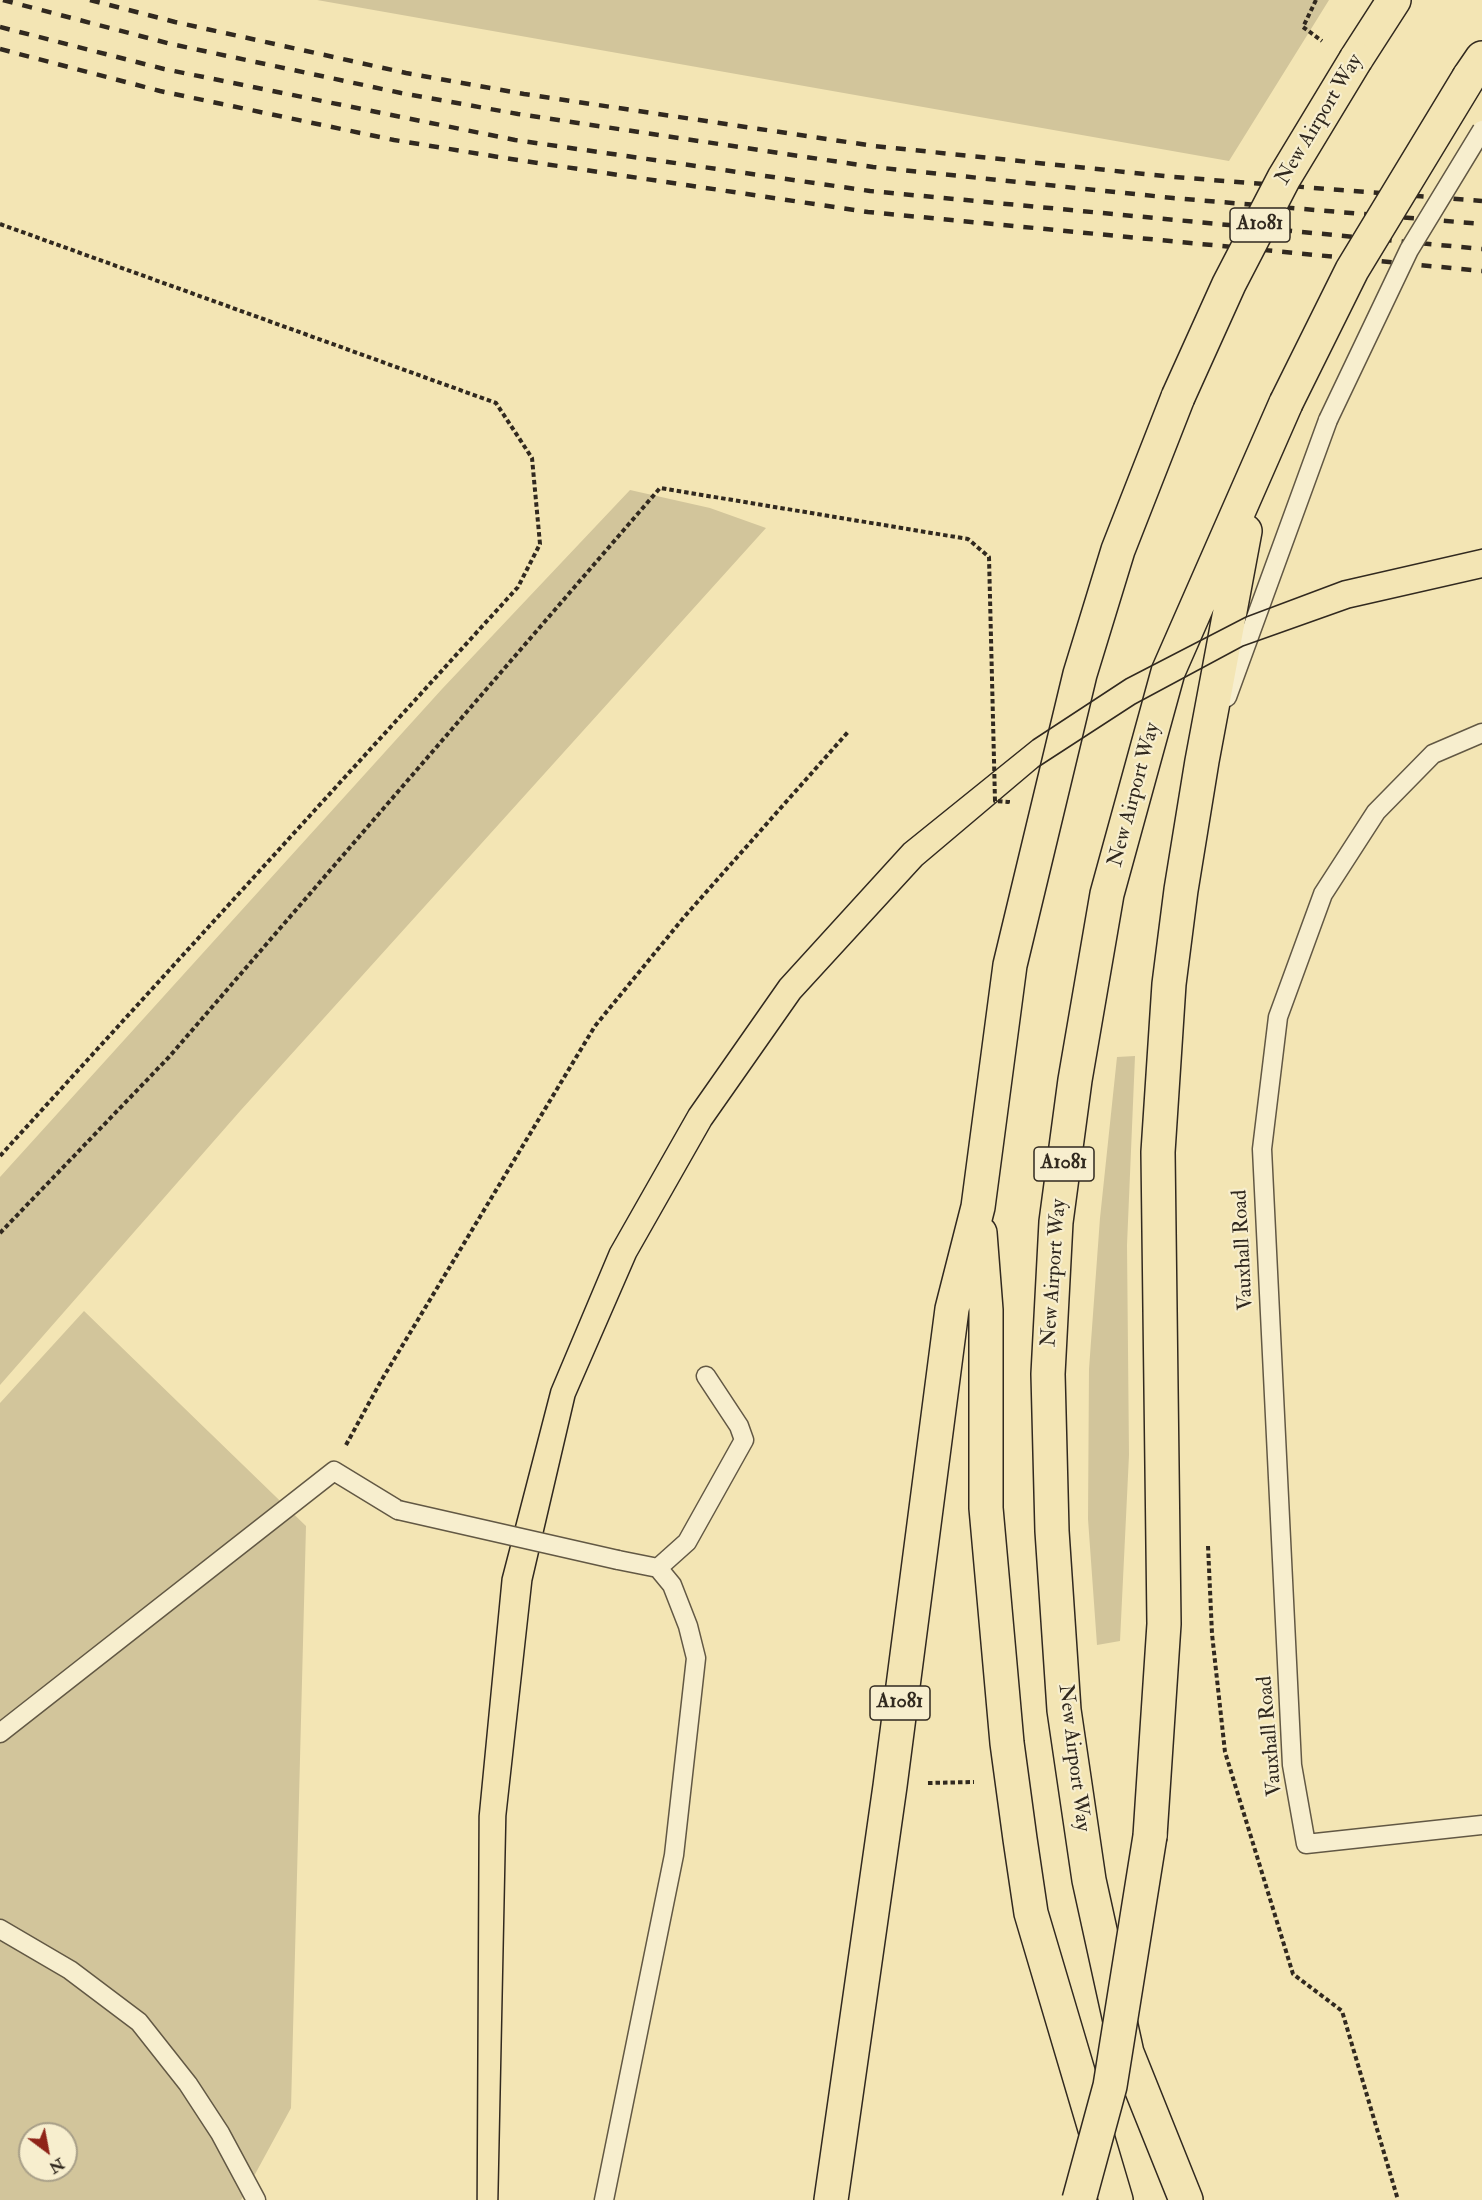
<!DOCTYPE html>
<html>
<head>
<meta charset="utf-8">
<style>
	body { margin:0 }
	#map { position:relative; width:1482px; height:2200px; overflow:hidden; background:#f3e5b4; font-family:"IM FELL Double Pica",serif }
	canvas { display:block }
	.north { position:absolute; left:18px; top:2122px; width:60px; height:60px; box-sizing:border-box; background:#f7eece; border:2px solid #a89f88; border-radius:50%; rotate:148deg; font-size:16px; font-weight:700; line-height:24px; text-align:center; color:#31291f }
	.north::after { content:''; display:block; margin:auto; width:21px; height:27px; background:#8f2418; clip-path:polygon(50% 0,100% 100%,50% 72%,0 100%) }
</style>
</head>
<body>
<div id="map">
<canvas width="1482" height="2200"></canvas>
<div class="north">N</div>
</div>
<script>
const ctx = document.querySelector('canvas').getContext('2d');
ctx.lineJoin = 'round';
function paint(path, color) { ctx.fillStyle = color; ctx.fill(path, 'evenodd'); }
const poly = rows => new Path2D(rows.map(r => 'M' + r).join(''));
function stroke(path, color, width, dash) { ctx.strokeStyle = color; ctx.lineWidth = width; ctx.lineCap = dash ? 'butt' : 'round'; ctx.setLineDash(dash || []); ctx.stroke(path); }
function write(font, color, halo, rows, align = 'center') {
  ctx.font = font + ' "IM FELL Double Pica",serif'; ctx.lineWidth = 4.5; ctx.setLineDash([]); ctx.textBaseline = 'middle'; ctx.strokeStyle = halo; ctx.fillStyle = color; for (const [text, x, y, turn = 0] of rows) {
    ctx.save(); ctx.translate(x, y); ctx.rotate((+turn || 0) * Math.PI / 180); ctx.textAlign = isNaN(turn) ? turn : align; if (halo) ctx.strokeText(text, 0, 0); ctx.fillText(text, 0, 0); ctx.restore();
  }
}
const green = poly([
	[317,0,1329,0,1229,161],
	[630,490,710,508,766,528,241,1110,0,1385,0,1177,442,689],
	[1135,1056,1127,1245,1129,1455,1120,1641,1097,1645,1088,1519,1089,1369,1100,1218,1117,1057],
	[84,1311,306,1526,291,2108,241,2200,0,2200,0,1403],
	[30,2134,66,2134,66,2170,30,2170]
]);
const path = poly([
	[1316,0,1303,27,1322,41],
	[0,224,496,403,532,458,540,544,518,587,0,1156],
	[0,1233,169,1057,660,488,968,539,989,557,995,801,1008,802,1008,799],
	[346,1445,381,1381,595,1026,685,916,848,732],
	[1208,1546,1212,1634,1225,1752,1293,1974,1342,2011,1398,2200],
	[928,1783,974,1782]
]);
const lane = poly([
	[1227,697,1328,420],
	[1482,733,1433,754,1376,812,1323,894,1278,1017,1262,1149,1292,1765,1306,1844,1482,1825],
	[658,1568,687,1542,744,1440,739,1426,706,1376],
	[0,1733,334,1471,398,1510],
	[0,1929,70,1970,139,2022,188,2084,220,2133,256,2200],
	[604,2200,674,1855,696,1658,688,1626,672,1585,658,1568,618,1560]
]);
const highway = poly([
	[1356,59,1394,0],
	[1469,77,1482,58],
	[980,1233,986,1310,986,1508,1007,1743,1020,1839,1031,1913,1116,2200],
	[1150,1836,1164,1624,1158,1152,1169,984,1181,890,1202,761,1245,531],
	[831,2200,890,1786,952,1309,978,1207,1010,965,1080,674,1118,550,1178,397],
	[1186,2200,1127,2053,1089,1880,1064,1710,1052,1531,1048,1374,1056,1222,1075,1080,1107,894,1168,672,1286,403]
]);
const tram = poly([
	[477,2200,479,1816,502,1578,551,1389,610,1249,689,1110,780,980,904,844,1033,740,1126,679,1246,617,1342,581,1482,549],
	[498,2200,506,1816,532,1581,575,1397,636,1257,711,1125,800,998,922,865,1038,767,1135,704,1243,646,1350,608,1482,578]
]);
const rail = poly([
	[3,0,171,44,401,93,518,114,873,167,1173,198,1482,224],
	[90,0,175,22,406,73,524,94,874,146,1174,177,1482,201],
	[0,27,164,69,515,140,870,191,1482,249],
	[0,49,160,91,394,140,511,159,868,212,1482,271]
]);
const laneBridge = poly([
	[1328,420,1409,250,1482,130],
	[398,1510,618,1560]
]);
const highwayBridge = poly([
	[1178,397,1229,284,1284,178,1356,59],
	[1286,403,1352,270,1469,77],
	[1079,2200,1110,2086,1150,1836]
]);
const shields = [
	[1260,225,60],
	[1064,1164,60],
	[900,1703,60]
];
const shieldNames = [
	["A1081",1260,225],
	["A1081",1064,1164],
	["A1081",900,1703]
];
const streetNames = [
	["New Airport Way",1320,120,-59],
	["New Airport Way",1135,795,-75],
	["Vauxhall Road",1244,1250,-93],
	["New Airport Way",1055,1273,-86],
	["Vauxhall Road",1271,1736,-95],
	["New Airport Way",1073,1758,83]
];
paint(green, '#d2c59b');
stroke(lane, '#625844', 21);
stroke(highway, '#31291f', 36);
stroke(path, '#31291f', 4, [4.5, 3]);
stroke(lane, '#f7eece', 18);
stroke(highway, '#f3e5b4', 33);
stroke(tram, '#31291f', 1.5);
stroke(rail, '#31291f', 4.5, [10, 10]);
stroke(laneBridge, '#625844', 21, []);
stroke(highwayBridge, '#31291f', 36, []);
stroke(laneBridge, '#f7eece', 18);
stroke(highwayBridge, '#f3e5b4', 33);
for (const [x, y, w] of shields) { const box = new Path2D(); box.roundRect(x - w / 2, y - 17, w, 34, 4.5); ctx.fillStyle = '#f7eece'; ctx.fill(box); stroke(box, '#31291f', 1.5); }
write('bold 20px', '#31291f', null, shieldNames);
write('21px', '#31291f', '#f7eece', streetNames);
</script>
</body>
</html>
